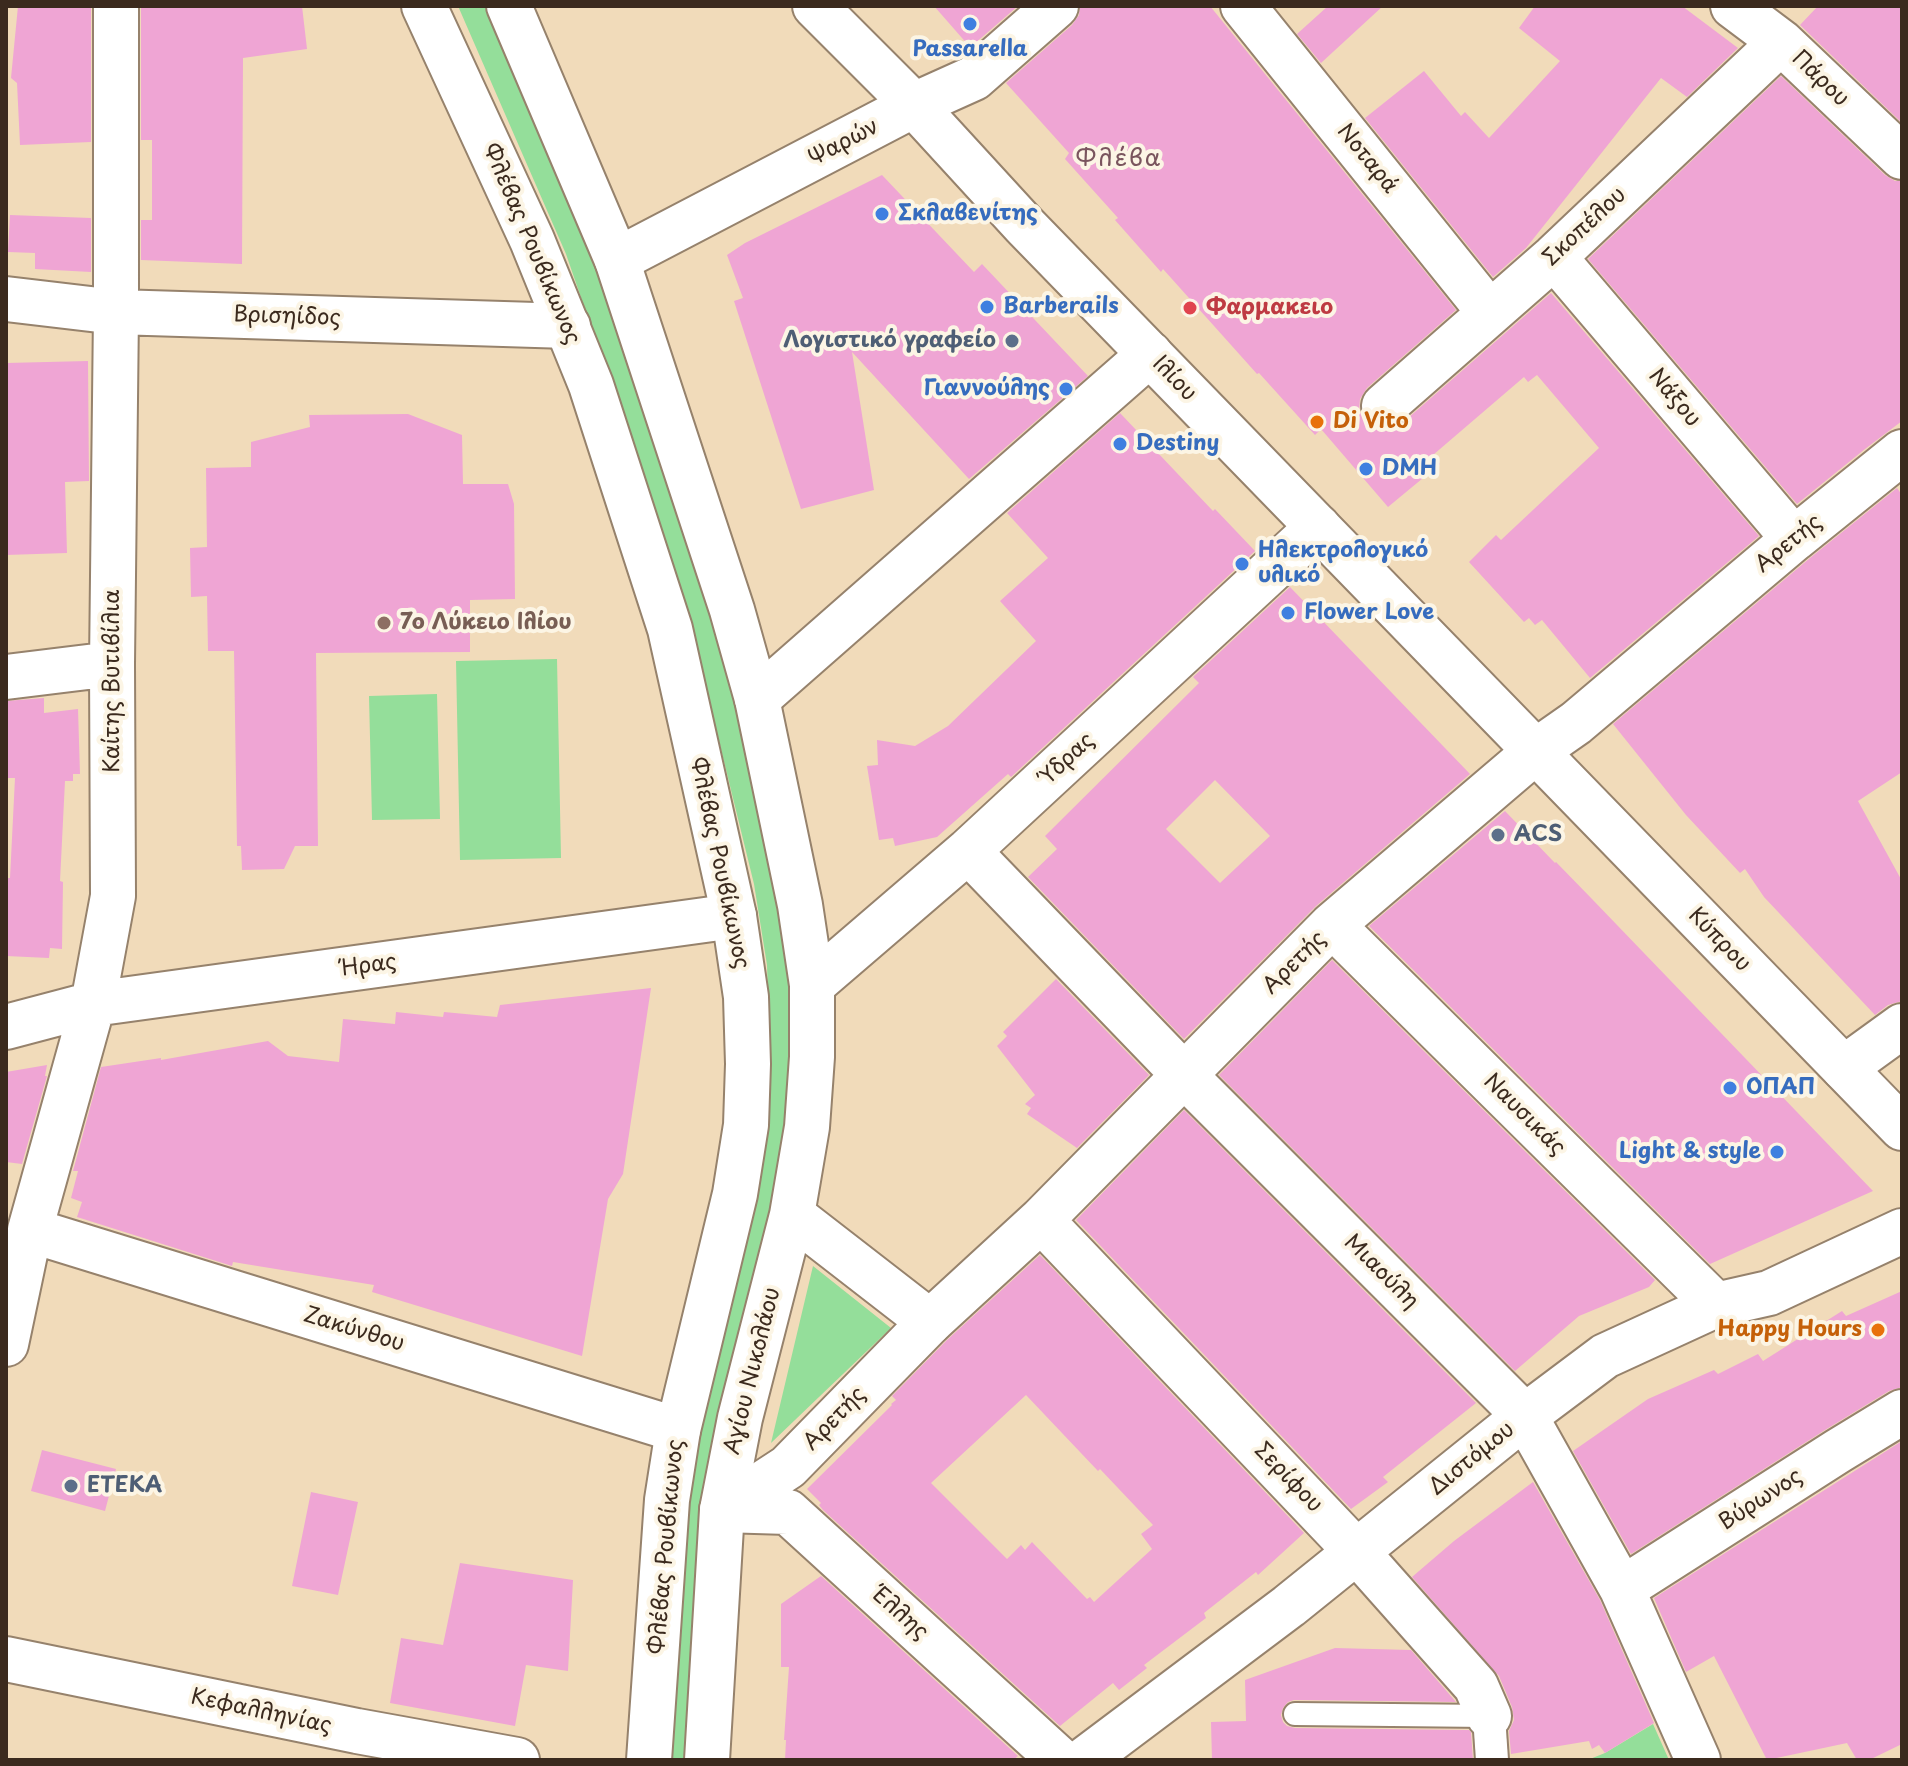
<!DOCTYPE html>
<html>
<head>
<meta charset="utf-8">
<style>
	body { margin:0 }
	#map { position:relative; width:1908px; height:1766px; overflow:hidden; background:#f1dbba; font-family:"Playpen Sans",sans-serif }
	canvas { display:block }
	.frame { position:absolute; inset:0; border:8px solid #3b2a1e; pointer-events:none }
</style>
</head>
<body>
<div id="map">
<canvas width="1908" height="1766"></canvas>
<div class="frame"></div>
</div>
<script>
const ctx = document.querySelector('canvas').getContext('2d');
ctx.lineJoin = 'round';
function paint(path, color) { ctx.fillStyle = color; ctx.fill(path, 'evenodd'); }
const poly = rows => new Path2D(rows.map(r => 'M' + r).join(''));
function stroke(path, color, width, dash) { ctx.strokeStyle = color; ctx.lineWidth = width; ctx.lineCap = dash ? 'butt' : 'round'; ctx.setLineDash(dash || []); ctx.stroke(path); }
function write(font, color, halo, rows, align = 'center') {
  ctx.font = font + ' "Playpen Sans",sans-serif'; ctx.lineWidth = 8; ctx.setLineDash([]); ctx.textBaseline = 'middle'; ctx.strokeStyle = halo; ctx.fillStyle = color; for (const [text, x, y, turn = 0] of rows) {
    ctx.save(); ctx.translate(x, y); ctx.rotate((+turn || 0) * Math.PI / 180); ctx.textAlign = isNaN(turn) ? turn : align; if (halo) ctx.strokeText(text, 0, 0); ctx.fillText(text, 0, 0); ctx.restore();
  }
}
const green = poly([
	[458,6,488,6,591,243,709,585,772,878,790,970,793,1107,689,1760,664,1760,684,1476,766,1101,769,1031,767,965,754,884,683,594,566,254],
	[557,659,561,858,460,860,456,661],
	[437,694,440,819,372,820,369,696],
	[813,1266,891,1328,771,1443],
	[1653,1724,1669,1760,1578,1760,1590,1759,1605,1753]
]);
const building = poly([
	[18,6,91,6,91,142,20,145,17,83,11,78],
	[141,6,302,6,307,49,243,58,242,264,141,260,141,220,152,220,152,140,141,140],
	[934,6,1018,6,973,45,972,44,969,46],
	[1080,6,1210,6,1456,310,1367,388,1360,399,1359,410,1366,423,1377,430,1388,431,1400,425,1551,293,1759,536,1590,678,1542,620,1535,625,1529,618,1524,622,1469,562,1496,535,1501,540,1599,448,1537,375,1528,382,1524,377,1433,455,1440,464,1388,507,1321,429,1315,435,1259,373,1257,374,1163,269,1161,272,1115,220,1118,218,1065,159,1069,153,1006,83,1072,25,1079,15],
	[1328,6,1383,6,1321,63,1297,34],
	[1535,6,1682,6,1738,48,1687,97,1661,78,1526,248,1493,277,1365,118,1424,71,1461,116,1465,112,1489,138,1560,61,1519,28],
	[1818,6,1902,6,1902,123,1800,25],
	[1781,76,1885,175,1895,181,1902,181,1902,421,1865,449,1797,504,1588,259],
	[882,175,974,272,982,264,1088,376,969,479,852,352,874,490,801,509,734,301,743,298,727,255,745,243],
	[10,215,91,218,91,272,35,269,35,253,8,252],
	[88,361,89,481,65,482,67,553,6,555,6,363],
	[1120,413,1213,511,1215,509,1255,551,1011,777,1008,774,937,837,895,846,893,838,879,840,867,766,878,765,877,740,915,746,948,726,1036,641,1000,601,1048,558,1007,513],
	[408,414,462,435,463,484,508,484,514,504,515,599,470,600,470,652,316,653,318,846,295,846,284,869,242,870,241,846,237,846,234,651,208,651,207,596,191,597,190,548,207,547,206,468,251,467,251,442,310,427,309,415],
	[1897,488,1902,495,1902,772,1858,801,1902,881,1902,1001,1888,1005,1875,1015,1764,897,1745,869,1740,873,1686,815,1613,724,1810,558],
	[1290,587,1470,774,1316,906,1184,1039,1028,877,1057,849,1045,836,1199,683,1193,677],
	[1215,780,1270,836,1220,883,1166,829],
	[44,698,44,713,78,709,80,774,73,774,73,781,65,781,60,881,63,882,62,949,50,948,49,958,6,956,6,878,10,878,15,778,6,778,6,701],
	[1505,811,1555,863,1556,862,1592,899,1873,1191,1710,1264,1369,926],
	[1332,960,1655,1280,1649,1287,1579,1316,1515,1371,1219,1075],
	[1056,979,1149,1075,1077,1148,1027,1114,1031,1108,1025,1104,1035,1095,997,1046,1007,1036,1003,1032],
	[651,988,623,1174,608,1199,582,1356,372,1292,374,1285,233,1262,232,1266,77,1217,82,1202,71,1198,78,1171,73,1171,101,1067,161,1058,161,1060,268,1041,288,1056,339,1062,343,1019,395,1024,396,1012,443,1017,444,1012,497,1017,500,1005],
	[47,1065,45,1076,47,1076,22,1164,6,1162,6,1072],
	[1184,1110,1476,1403,1383,1477,1388,1482,1351,1509,1076,1220],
	[1040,1255,1304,1533,1258,1575,1256,1572,1204,1613,1206,1618,1144,1665,1147,1668,1119,1690,1113,1683,1060,1726,823,1510,819,1505,821,1503,807,1489,892,1405,891,1404,896,1400,892,1396,947,1340],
	[1026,1395,1098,1471,1100,1469,1153,1525,1141,1534,1152,1549,1094,1602,1090,1597,1087,1599,1032,1542,1025,1550,1021,1545,1007,1559,931,1483],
	[1902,1291,1902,1387,1889,1391,1825,1430,1631,1554,1573,1451,1648,1399,1714,1370,1718,1374,1758,1354,1763,1361,1842,1311,1846,1316],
	[1902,1441,1902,1744,1869,1760,1857,1760,1847,1743,1767,1760,1714,1656,1686,1672,1654,1598],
	[42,1450,116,1469,105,1511,31,1491],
	[1533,1482,1600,1600,1654,1723,1605,1753,1599,1745,1592,1749,1589,1741,1511,1754,1509,1731,1514,1720,1512,1707,1499,1676,1412,1577,1454,1541],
	[311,1492,358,1502,338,1595,292,1586],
	[460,1563,573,1580,568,1671,526,1665,515,1726,390,1703,401,1638,443,1645],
	[821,1576,1018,1756,1013,1760,785,1760,786,1740,784,1740,789,1667,781,1667,781,1604],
	[1335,1648,1411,1650,1456,1702,1294,1700,1288,1702,1283,1708,1281,1715,1283,1722,1287,1726,1295,1728,1469,1730,1471,1732,1473,1760,1212,1760,1211,1722,1246,1721,1245,1680]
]);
const service = poly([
	[1295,1714,1489,1716]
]);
const pedestrian = poly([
	[1489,1716,1492,1760]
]);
const minor = poly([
	[1243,6,1490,313],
	[1733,6,1781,42,1902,157],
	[1554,257,1794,539],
	[617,260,914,105,974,78,1056,6],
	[6,299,116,312,568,326],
	[1384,406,1554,257,1781,42],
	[6,677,112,664],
	[757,699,1150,354],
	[968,851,1184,1075,1525,1416,1622,1589,1698,1760],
	[1332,925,1716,1305],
	[812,985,968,851,1318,527],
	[6,1027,93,1004,734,916],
	[1844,1068,1902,1026],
	[1041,1220,1356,1551,1476,1686,1489,1716],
	[30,1230,678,1430],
	[6,1344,30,1230,93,1004,113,896,112,664,116,312,116,6],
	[722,1510,788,1467,930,1322,1041,1220,1332,925,1536,751,1576,723,1794,539,1902,452],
	[722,1510,788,1512,1060,1760],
	[1622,1589,1838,1451,1902,1412],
	[6,1659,357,1731,517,1760],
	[1084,1760,1289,1606,1525,1416,1605,1356,1716,1305,1769,1293,1902,1231]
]);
const tertiary = poly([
	[424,6,532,240,591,385,670,629,734,916,746,997,748,1064,746,1125,735,1194,678,1430,667,1500,649,1760],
	[509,6,617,260,732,610,757,699,800,905,812,985,812,1057,807,1127,792,1215,740,1418,722,1510,707,1760],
	[792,1215,930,1322]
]);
const secondary = poly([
	[815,6,914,105,1024,225,1902,1128]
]);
const markers = [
	[970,24,8,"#3f7fe0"],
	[882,214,8,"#3f7fe0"],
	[987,307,8,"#3f7fe0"],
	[1190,308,8,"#e0444e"],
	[1012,341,8,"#5c6f8a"],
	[1066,389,8,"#3f7fe0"],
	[1317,422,8,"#e8710a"],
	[1120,444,8,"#3f7fe0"],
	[1366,469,8,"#3f7fe0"],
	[1242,564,8,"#3f7fe0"],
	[1288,613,8,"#3f7fe0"],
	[384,623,8,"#8d6e63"],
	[1498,835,8,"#5c6f8a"],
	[1730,1088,8,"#3f7fe0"],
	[1777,1152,8,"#3f7fe0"],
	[1878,1330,8,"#e8710a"],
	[71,1486,8,"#5c6f8a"]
];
const shopNames = [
	["Passarella",970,50,"center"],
	["Σκλαβενίτης",898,214],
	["Barberails",1003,307],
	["Γιαννούλης",1050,389,"right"],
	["Destiny",1136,444],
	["DMH",1382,469],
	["Ηλεκτρολογικό",1258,551],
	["υλικό",1258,576],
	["Flower Love",1304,613],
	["ΟΠΑΠ",1746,1088],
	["Light & style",1761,1152,"right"]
];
const streetNames = [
	["Πάρου",1820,79,44],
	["Ψαρών",844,143,-28],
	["Νοταρά",1367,159,51],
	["Σκοπέλου",1585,227,-43],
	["Φλέβας Ρουβίκωνος",531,244,67],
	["Βρισηίδος",287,317,2],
	["Ιλίου",1174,379,46],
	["Νάξου",1674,398,50],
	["Αρετής",1789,544,-39],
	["Καίτης Βυτιβίλια",113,681,-90],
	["Ύδρας",1068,759,-43],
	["Φλέβας Ρουβίκωνος",719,863,78],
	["Κύπρου",1719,940,46],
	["Αρετής",1295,963,-45],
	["Ήρας",369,966,-8],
	["Ναυσικάς",1524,1115,45],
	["Μιαούλη",1381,1272,45],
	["Ζακύνθου",354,1330,17],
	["Αγίου Νικολάου",753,1371,-76],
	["Αρετής",835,1419,-46],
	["Διστόμου",1472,1459,-39],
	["Σερίφου",1288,1478,46],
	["Βύρωνος",1761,1500,-33],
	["Φλέβας Ρουβίκωνος",667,1547,-85],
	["Έλλης",900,1614,42],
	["Κεφαλληνίας",261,1712,12]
];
const healthNames = [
	["Φαρμακειο",1206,308]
];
const serviceNames = [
	["Λογιστικό γραφείο",996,341,"right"],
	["ACS",1514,835],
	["ΕΤΕΚΑ",87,1486]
];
const foodNames = [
	["Di Vito",1333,422],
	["Happy Hours",1862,1330,"right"]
];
const educationNames = [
	["7ο Λύκειο Ιλίου",400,623]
];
const neighbourhoodNames = [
	["Φλέβα",1119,159]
];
paint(green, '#94de9a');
paint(building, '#efa5d4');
stroke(service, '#96826c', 26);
stroke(pedestrian, '#96826c', 36);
stroke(minor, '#96826c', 48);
stroke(tertiary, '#96826c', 48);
stroke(secondary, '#96826c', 48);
stroke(service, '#fff', 22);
stroke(pedestrian, '#fff', 32);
stroke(minor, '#fff', 44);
stroke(tertiary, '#fff', 44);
stroke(secondary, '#fff', 44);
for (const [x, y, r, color] of markers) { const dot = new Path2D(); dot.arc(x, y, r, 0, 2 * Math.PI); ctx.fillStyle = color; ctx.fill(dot); stroke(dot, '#fcf5e5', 3); }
write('bold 22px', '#366cbe', '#fcf5e5', shopNames, 'left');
write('22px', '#3b2a1e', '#fcf5e5', streetNames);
write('bold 22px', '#be3a42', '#fcf5e5', healthNames, 'left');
write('bold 22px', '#4e5e75', '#fcf5e5', serviceNames, 'left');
write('bold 22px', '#c56008', '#fcf5e5', foodNames, 'left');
write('bold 22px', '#785e54', '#fcf5e5', educationNames, 'left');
ctx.letterSpacing = '2px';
write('24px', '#7a555e', '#fcf5e5', neighbourhoodNames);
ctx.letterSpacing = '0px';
</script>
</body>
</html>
